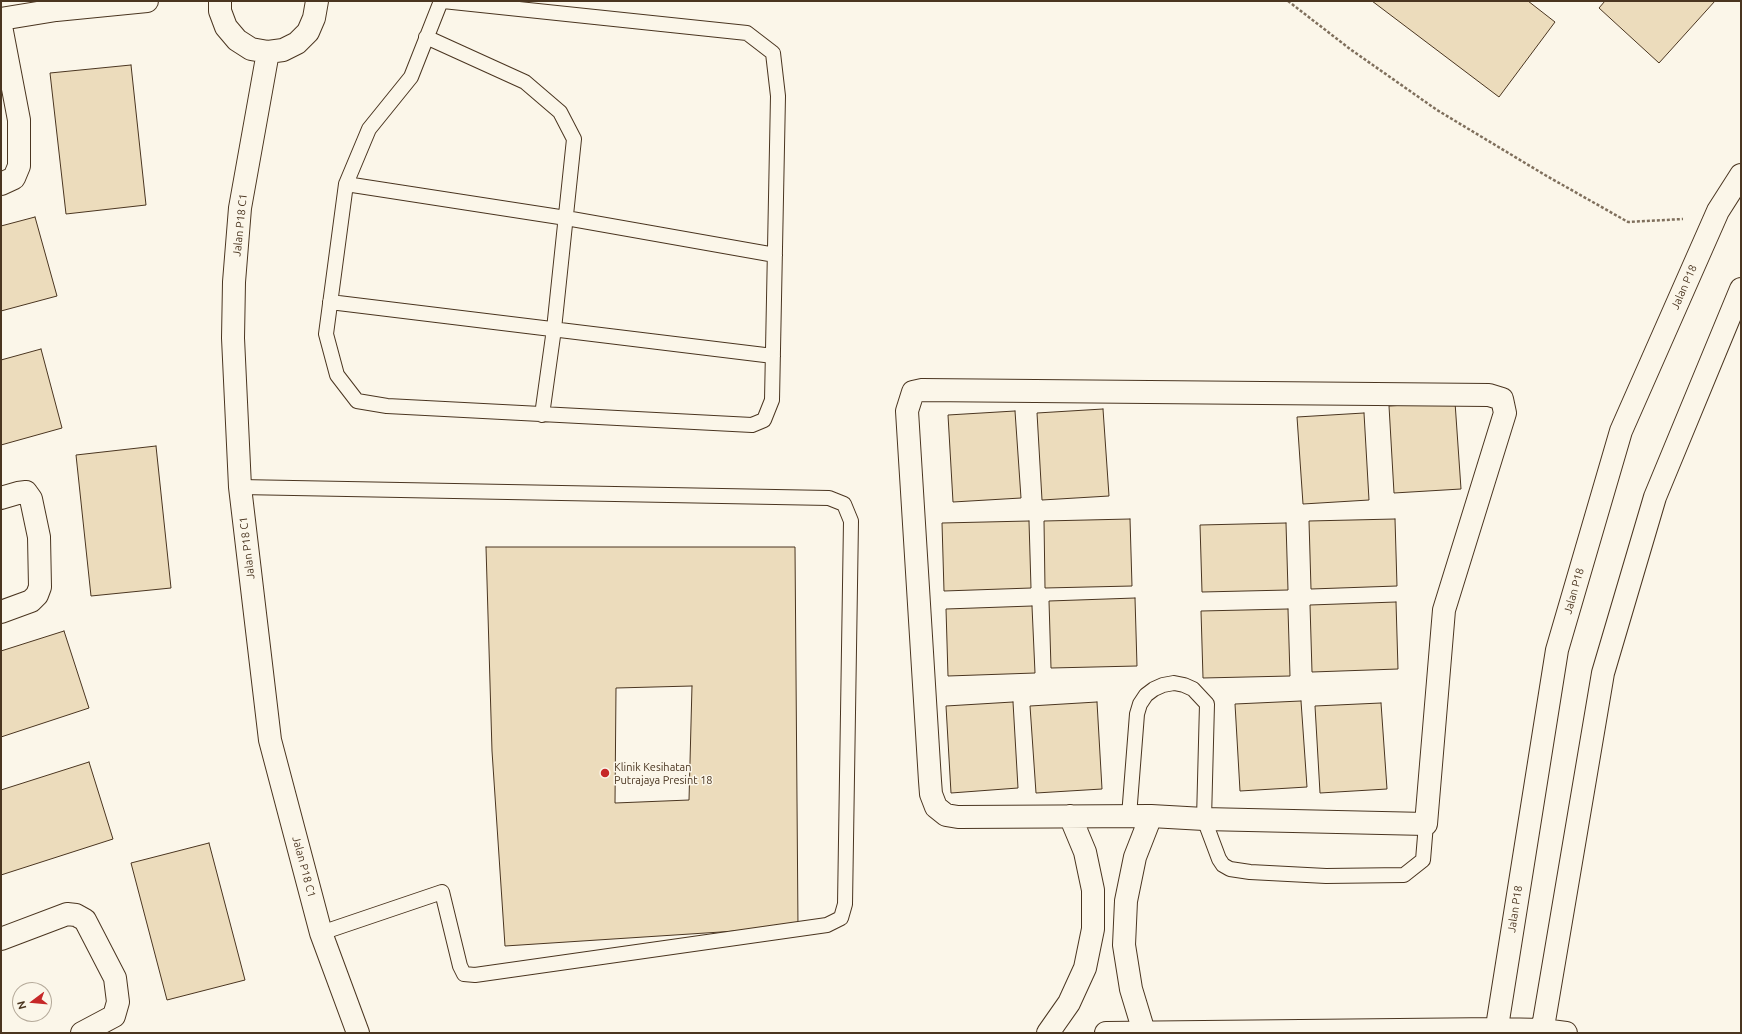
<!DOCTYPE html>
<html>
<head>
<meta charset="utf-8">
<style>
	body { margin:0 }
	#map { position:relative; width:1742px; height:1034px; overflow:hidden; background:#fbf6e9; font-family:Ubuntu,sans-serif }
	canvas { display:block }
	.frame { position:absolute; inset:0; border:2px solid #4a3520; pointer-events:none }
	.north { position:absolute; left:12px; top:982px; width:40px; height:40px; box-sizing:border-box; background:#fbf6e9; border:1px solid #b4a999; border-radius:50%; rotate:254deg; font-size:11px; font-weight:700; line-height:16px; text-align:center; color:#4a3520 }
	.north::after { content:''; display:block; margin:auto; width:14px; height:18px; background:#c62828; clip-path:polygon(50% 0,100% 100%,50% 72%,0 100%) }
</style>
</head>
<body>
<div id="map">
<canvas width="1742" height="1034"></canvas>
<div class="frame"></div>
<div class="north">N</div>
</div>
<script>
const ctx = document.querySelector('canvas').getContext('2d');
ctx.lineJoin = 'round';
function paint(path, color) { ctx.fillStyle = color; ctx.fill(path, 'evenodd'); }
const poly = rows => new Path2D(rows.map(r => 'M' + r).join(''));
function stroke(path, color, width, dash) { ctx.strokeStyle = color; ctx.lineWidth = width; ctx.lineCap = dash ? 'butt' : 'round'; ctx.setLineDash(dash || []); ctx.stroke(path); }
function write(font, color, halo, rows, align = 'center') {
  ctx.font = font + ' Ubuntu,sans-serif'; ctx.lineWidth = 3; ctx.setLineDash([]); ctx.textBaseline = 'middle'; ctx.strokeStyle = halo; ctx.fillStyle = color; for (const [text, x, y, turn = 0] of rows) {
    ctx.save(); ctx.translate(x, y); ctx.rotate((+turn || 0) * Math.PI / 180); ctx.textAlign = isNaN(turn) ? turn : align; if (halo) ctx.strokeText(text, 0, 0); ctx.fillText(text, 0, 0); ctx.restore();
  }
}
const building = poly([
	[1372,1,1528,1,1555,22,1499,97,1372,1],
	[1605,1,1715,1,1659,63,1599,8,1605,1],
	[131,65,146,205,66,214,50,73,131,65],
	[35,217,57,296,1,311,1,226,35,217],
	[41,349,62,428,1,445,1,360,41,349],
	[1455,402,1461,489,1394,493,1389,406,1455,402],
	[1103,409,1109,496,1042,500,1037,413,1103,409],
	[1015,411,1021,498,953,502,948,415,1015,411],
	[1364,413,1369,500,1303,504,1297,417,1364,413],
	[156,446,171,588,91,596,76,455,156,446],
	[1130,519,1132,586,1045,588,1044,521,1130,519],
	[1395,519,1397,586,1311,589,1309,521,1395,519],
	[1029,521,1031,588,944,591,942,523,1029,521],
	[1286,523,1288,590,1202,592,1200,525,1286,523],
	[486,547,795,547,798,927,505,946,492,751,486,547],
	[692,686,689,800,615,803,616,688,692,686],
	[1135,598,1137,666,1051,668,1049,601,1135,598],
	[1396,602,1398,669,1312,672,1310,605,1396,602],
	[1032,606,1035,673,948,676,946,609,1032,606],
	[1288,609,1290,676,1203,678,1201,611,1288,609],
	[64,631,89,708,1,737,1,651,64,631],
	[1301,701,1307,787,1240,791,1235,704,1301,701],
	[1013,702,1018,788,951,793,946,706,1013,702],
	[1097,702,1102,789,1036,793,1030,706,1097,702],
	[1381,703,1387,789,1320,793,1315,706,1381,703],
	[89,762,113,839,1,875,1,790,89,762],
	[209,843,245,980,167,1000,131,863,209,843]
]);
const path = poly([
	[1288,1,1350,49,1437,110,1545,175,1628,222,1683,219]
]);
const lane = poly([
	[441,1,411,77,369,129,346,184,326,334,337,375,357,401,387,406,752,425,764,420,772,400,778,96,773,53,747,33,443,1],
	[426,37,525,82,560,112,574,139,554,329,542,415],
	[346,184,566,218,775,255],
	[330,302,773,356],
	[240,487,829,498,844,504,851,521,845,904,841,918,827,925,475,975,464,974,460,966,442,892,321,933],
	[1129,816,1137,714,1140,704,1146,695,1154,689,1163,685,1174,683,1184,685,1193,689,1207,704,1204,819,1219,859,1223,865,1230,869,1250,872,1326,876,1404,875,1423,860,1426,824]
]);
const street = poly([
	[220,1,220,11,226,27,237,40,251,49,268,52,283,50,297,43,308,32,314,18,317,1],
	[1,19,56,10,147,1],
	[1,26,19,120,19,166,14,178,1,184],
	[268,52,240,208,234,282,233,338,240,487,270,740,321,933,358,1033],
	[922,390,1489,395,1502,399,1505,413,1444,610,1426,824,1204,819,1151,816,958,817,946,815,936,807,931,794,930,781,907,411,913,392,922,390],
	[1,498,18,493,26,492,31,499,39,537,40,587,37,595,31,601,1,612],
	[1,939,67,914,76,915,85,920,115,978,118,1002,114,1016,82,1033],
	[1144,1032,1131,989,1124,945,1126,901,1135,857,1151,816],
	[1048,1033,1069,1003,1085,968,1093,929,1093,890,1085,852,1070,816]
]);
const secondary = poly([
	[1106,1033,1496,1029,1543,1030,1566,1033],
	[1496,1033,1557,650,1621,431,1718,211,1741,175],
	[1542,1033,1603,673,1655,497,1741,289]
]);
const markers = [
	[605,773,5,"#c62828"]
];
const streetNames = [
	["Jalan P18 C1",240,225,-84],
	["Jalan P18",1684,287,-66],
	["Jalan P18 C1",247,548,-97],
	["Jalan P18",1574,591,-74],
	["Jalan P18 C1",304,867,75],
	["Jalan P18",1515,909,-81]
];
const poiNames = [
	["Klinik Kesihatan",614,767],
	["Putrajaya Presint 18",614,780]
];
paint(building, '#ecdcbc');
stroke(building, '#4a3520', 1);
stroke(lane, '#4a3520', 16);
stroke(street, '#4a3520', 24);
stroke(secondary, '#4a3520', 24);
stroke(path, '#7f6f5c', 2.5, [3, 2]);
stroke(lane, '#fbf6e9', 14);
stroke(street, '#fbf6e9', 22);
stroke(secondary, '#fbf6e9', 22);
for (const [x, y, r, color] of markers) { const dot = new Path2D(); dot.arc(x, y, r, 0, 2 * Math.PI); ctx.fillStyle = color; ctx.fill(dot); stroke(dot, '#fbf6e9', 1.5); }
write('11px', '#4a3520', '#fbf6e9', streetNames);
write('11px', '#4a3520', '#fbf6e9', poiNames, 'left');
</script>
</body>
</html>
